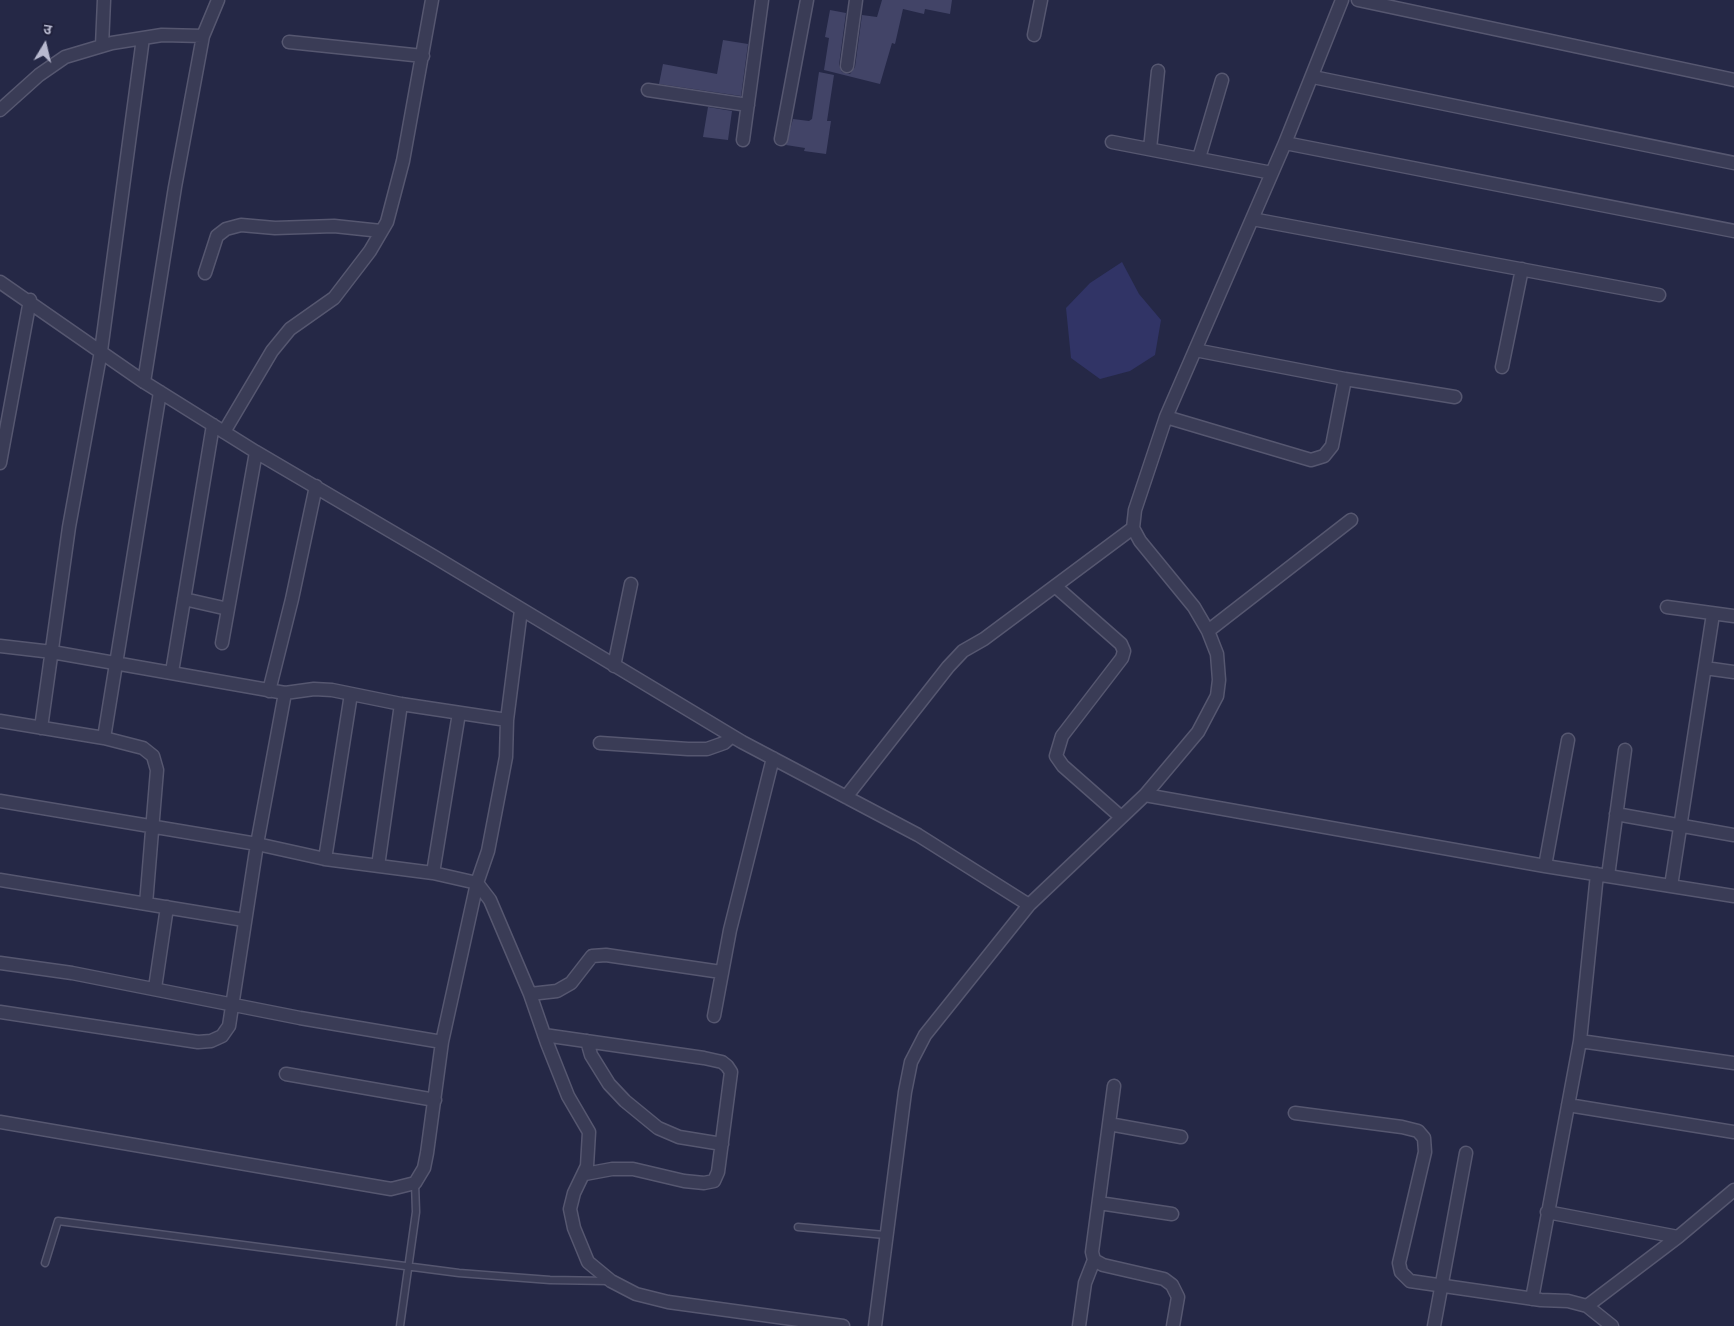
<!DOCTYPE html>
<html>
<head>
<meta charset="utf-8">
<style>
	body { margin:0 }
	#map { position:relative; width:1734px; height:1326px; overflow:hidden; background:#252846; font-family:Signika,"Noto Sans Devanagari",sans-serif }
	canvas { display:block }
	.north { position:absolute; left:20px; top:20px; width:50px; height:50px; -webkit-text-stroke:4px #1f203b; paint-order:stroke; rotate:9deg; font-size:14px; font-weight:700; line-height:20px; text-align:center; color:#b8b9cf }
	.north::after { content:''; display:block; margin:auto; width:18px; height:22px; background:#b8b9cf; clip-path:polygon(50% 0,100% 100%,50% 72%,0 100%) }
</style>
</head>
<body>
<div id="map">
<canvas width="1734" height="1326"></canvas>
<div class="north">उ</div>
</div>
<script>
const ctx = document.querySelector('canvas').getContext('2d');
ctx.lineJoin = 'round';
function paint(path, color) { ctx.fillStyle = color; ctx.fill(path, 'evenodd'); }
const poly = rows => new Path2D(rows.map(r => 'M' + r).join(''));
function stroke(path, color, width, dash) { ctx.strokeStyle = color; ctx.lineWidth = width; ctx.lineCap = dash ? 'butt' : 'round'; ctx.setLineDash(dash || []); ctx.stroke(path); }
const water = poly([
	[1122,262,1139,294,1161,320,1155,355,1130,371,1100,379,1071,358,1066,308,1090,283]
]);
const building = poly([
	[882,0,952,0,950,14,925,9,924,14,903,9,895,44,892,43,880,84,824,70,829,38,825,37,830,10,846,13,839,65,842,72,850,74,855,67,862,15,877,17],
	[723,40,748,44,741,96,659,84,663,64,717,74],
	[819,72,834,75,827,121,831,121,826,154,804,151,805,148,786,145,793,119,809,121,812,119],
	[708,107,732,111,728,140,703,137]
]);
const lane = poly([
	[798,1227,885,1235],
	[45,1263,58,1221,459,1273,550,1280,610,1281],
	[400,1326,416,1212,415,1183]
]);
const street = poly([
	[1358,0,1734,80],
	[1034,35,1041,0],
	[289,42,423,56],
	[102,46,104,0],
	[847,66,856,0],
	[1313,77,1734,163],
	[648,90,748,105],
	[0,110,39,75,65,57,112,43,162,35,203,36],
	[781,139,807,0],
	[743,140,762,0],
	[1112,142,1272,173],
	[1285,143,1734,231],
	[1150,149,1158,71],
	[1199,158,1222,80],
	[1252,219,1659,295],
	[205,273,217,236,226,229,241,225,275,228,334,226,381,231],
	[0,282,144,382,256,452,433,556,742,742,918,835,1029,905],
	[1195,350,1345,379,1455,397],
	[1502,367,1522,269],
	[144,382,175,187,203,36,218,0],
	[1166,417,1311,460,1324,456,1332,446,1345,379],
	[224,432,272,351,290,329,334,298,370,251,387,222,403,161,432,0],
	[0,463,30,300],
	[1055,586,1121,644,1124,651,1122,658,1062,736,1056,756,1063,766,1121,817],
	[184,599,228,609],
	[1667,607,1734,616],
	[1208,631,1351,520],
	[222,643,256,452],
	[0,646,52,652,285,693,314,689,332,690,401,704,507,720],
	[614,666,631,584],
	[1705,668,1734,672],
	[172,672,213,425],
	[269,691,292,599,316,486],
	[0,721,104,738,143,748,153,756,157,770,146,904],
	[41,728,69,527,101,351,143,38],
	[104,738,160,392],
	[600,743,688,749,707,749,724,743,732,736],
	[1145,795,1545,866,1734,896],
	[846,797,948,667,963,651,984,639,1133,528],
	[0,801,257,844,325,859,433,873,477,883,490,900,530,994,547,1043,568,1096,589,1132,587,1166,574,1193,570,1209,574,1228,588,1262,611,1281,636,1294,668,1302,843,1326],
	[1616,814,1734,835],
	[325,859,351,694],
	[378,866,401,704],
	[1545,866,1568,740],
	[433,873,459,713],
	[1608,876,1625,750],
	[0,880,244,920],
	[1671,886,1713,614],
	[0,963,72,973,300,1018,442,1042],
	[155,988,167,907],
	[530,994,557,991,571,983,592,956,606,955,721,972],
	[0,1012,198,1042,211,1041,222,1036,229,1026,257,844,285,693],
	[714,1016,730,930,773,758],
	[544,1035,704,1058,722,1062,727,1066,731,1072,718,1172,714,1181,704,1183,684,1181,633,1169,612,1169,585,1174],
	[587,1041,591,1055,609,1084,625,1101,658,1128,679,1137,722,1144],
	[1580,1041,1734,1063],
	[286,1074,435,1100],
	[1114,1086,1092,1252,1094,1260,1103,1265,1164,1279,1172,1285,1178,1297,1173,1326],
	[1568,1105,1734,1132],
	[1295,1113,1402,1127,1418,1131,1424,1138,1425,1152,1399,1263,1401,1272,1410,1281,1541,1300,1568,1301,1587,1306,1612,1326],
	[0,1122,391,1189,415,1183,424,1168,427,1153,442,1042,477,883,488,851,506,757,507,720,521,610],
	[1109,1124,1181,1137],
	[1099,1203,1172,1214],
	[1547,1212,1678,1237],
	[1532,1299,1580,1041,1597,874],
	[1587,1306,1678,1237,1734,1190],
	[875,1326,905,1092,911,1062,925,1035,1029,905,1145,795,1177,757,1198,732,1217,696,1219,680,1217,654,1208,631,1194,607,1140,541,1133,528,1135,510,1166,417,1285,143,1342,0],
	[1079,1326,1085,1283,1094,1260],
	[1434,1326,1466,1153]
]);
paint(water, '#313466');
paint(building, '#424467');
stroke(lane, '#565770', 9);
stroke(street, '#565770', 15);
stroke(lane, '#3a3c56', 6);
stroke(street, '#3a3c56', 12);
</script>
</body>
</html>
